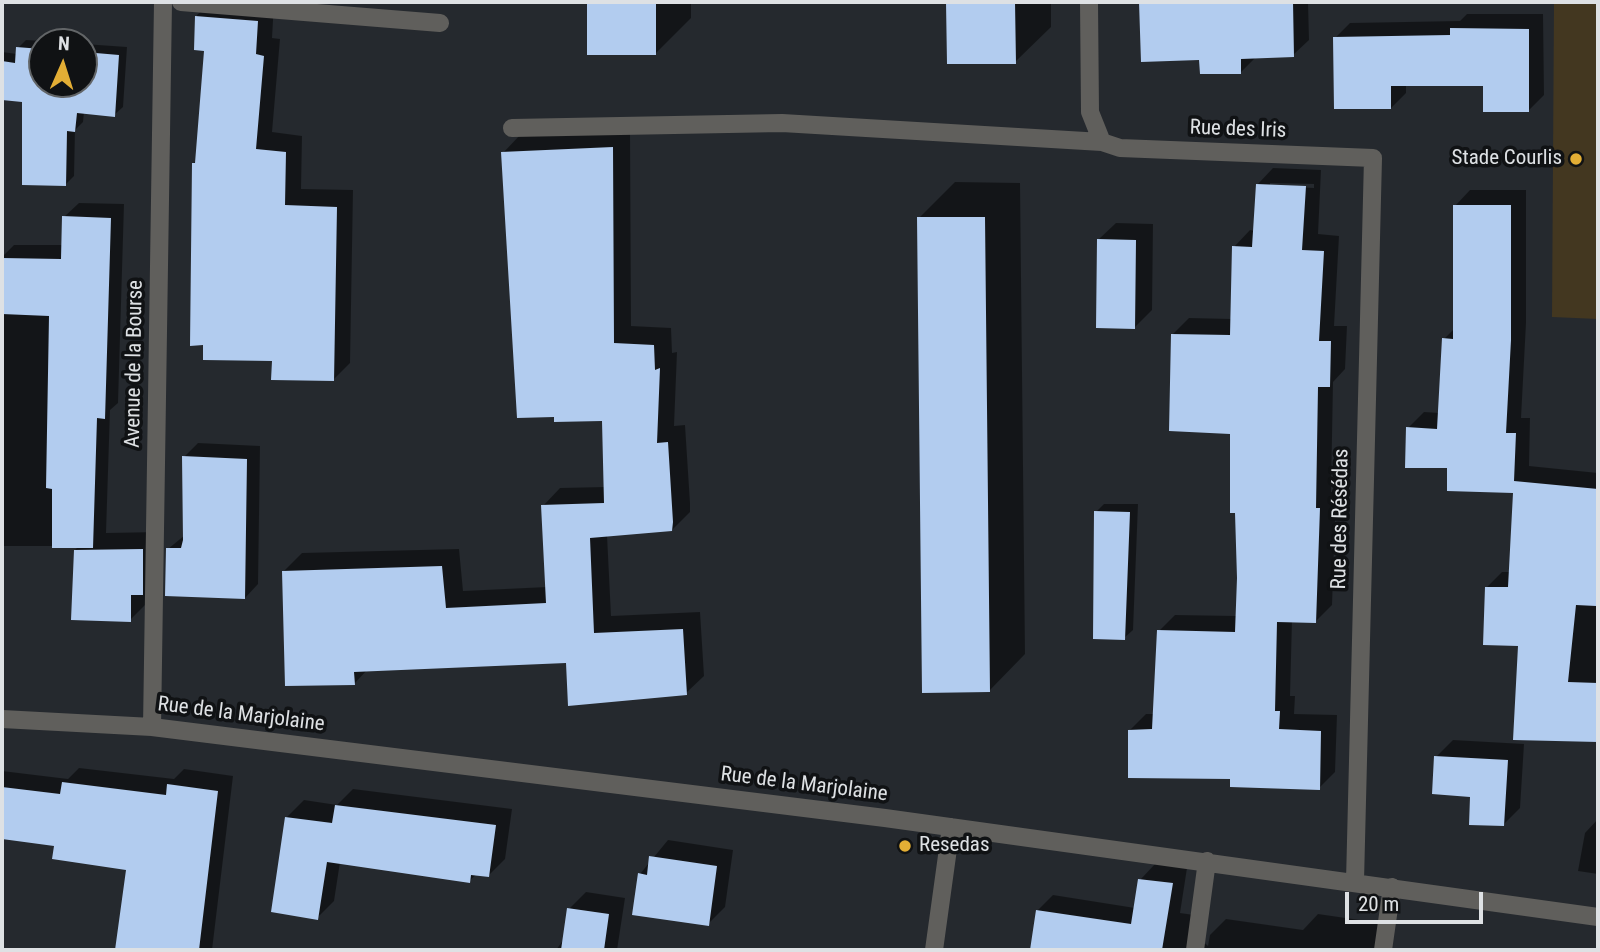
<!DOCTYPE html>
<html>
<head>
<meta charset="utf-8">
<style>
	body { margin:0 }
	#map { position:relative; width:1600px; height:952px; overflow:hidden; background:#25292e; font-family:"Roboto Condensed",sans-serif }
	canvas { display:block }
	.frame { position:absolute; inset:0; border:4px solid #dee1e4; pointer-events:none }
	.north { position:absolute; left:28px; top:28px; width:70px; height:70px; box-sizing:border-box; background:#101214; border:2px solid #626567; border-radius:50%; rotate:3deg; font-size:19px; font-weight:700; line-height:28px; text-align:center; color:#dee1e4 }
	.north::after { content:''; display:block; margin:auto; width:24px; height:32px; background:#e3ae35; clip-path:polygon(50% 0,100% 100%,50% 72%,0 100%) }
	.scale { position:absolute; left:1345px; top:892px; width:138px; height:32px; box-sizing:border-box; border:4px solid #dee1e4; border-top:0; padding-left:9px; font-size:21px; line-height:24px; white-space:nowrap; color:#dee1e4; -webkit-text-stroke:5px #101214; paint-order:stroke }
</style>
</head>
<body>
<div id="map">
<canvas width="1600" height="952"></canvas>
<div class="frame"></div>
<div class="north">N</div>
<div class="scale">20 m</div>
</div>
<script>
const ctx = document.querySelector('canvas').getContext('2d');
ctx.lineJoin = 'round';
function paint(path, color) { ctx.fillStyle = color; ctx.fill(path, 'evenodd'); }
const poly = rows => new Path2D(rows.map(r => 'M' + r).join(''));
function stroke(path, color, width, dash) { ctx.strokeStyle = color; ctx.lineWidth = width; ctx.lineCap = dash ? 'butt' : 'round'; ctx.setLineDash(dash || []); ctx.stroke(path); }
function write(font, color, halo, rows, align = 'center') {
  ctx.font = font + ' "Roboto Condensed",sans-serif'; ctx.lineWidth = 7; ctx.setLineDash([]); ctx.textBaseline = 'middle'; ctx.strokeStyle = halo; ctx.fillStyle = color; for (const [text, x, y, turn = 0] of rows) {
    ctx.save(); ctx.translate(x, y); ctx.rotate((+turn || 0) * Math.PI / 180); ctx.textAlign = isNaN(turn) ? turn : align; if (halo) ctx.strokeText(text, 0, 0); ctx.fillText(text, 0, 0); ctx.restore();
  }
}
const green = poly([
	[1554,2,1598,2,1598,319,1552,317]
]);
const shadow = poly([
	[211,2,274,3,272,38,280,39,272,132,302,136,301,189,353,190,350,363,333,380,273,359,193,164,197,160,206,50,196,49,197,15],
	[588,2,691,2,691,18,655,54,589,53],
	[948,2,1051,2,1051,27,1015,62,948,63],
	[1140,2,1308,2,1309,40,1293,55,1256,57,1241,72,1201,58,1143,60],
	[1467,14,1543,14,1544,95,1529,110,1485,85,1406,84,1406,93,1391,108,1335,38,1350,23,1460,21],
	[26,40,57,42,42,42,42,84,84,84,84,44,127,47,123,107,114,115,84,112,83,122,75,130,74,176,66,184,24,100,2,98,2,52,17,54,18,48],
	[630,130,631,326,671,328,672,353,677,352,674,426,685,425,690,503,690,512,672,530,607,535,611,616,700,612,704,676,686,693,569,705,568,661,368,669,354,684,284,571,302,553,459,549,463,591,547,587,543,506,560,488,605,487,604,419,503,153,520,135],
	[1273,168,1321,170,1318,234,1339,236,1334,326,1347,326,1345,369,1333,382,1331,492,1336,492,1332,605,1316,621,1292,620,1290,696,1295,696,1294,714,1337,715,1335,772,1319,788,1232,777,1130,730,1146,714,1155,714,1159,631,1175,615,1237,616,1239,578,1232,432,1173,334,1189,318,1232,319,1234,247,1250,230,1255,231,1257,185],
	[1270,183,1314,184,1314,188,1270,186],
	[955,182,1020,183,1025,654,990,690,919,218],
	[1470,190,1526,190,1526,323,1521,418,1530,418,1529,466,1598,473,1598,740,1515,739,1520,644,1487,587,1502,572,1511,572,1515,492,1449,467,1408,428,1424,412,1440,413,1444,339,1455,328,1455,206],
	[79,203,124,204,118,403,110,410,106,533,160,532,147,603,130,620,75,550,79,546,2,546,2,257,14,245,63,245,64,217],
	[1116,223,1153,224,1152,310,1135,327,1099,239],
	[198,443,260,446,258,584,245,598,168,549,185,535,184,457],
	[1104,504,1138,504,1133,630,1124,638,1096,512],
	[1453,740,1524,744,1520,808,1503,825,1436,757],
	[79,768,174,779,184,769,233,776,212,950,116,950,128,869,56,845,2,837,2,771,68,779],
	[353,789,512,809,505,859,488,876,477,874,469,881,340,862,334,901,317,918,287,817,304,800,337,805],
	[1598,819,1598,874,1578,871,1585,833],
	[668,840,733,850,725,907,708,924,640,874],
	[1155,864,1187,868,1180,913,1201,916,1199,938,1208,946,1210,935,1226,919,1303,930,1318,914,1387,924,1383,950,1032,950,1037,911,1053,895,1135,908,1140,880],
	[586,892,625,898,617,950,556,950,564,939,569,909]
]);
const building = poly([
	[587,2,656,2,656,55,587,55],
	[946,2,1015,2,1016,64,947,64],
	[1139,2,1293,2,1294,57,1241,59,1241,74,1200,74,1199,60,1141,62],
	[195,16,258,21,256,54,264,56,256,149,286,152,285,205,337,207,334,381,271,380,272,361,203,360,203,345,190,346,192,163,195,163,204,51,194,50],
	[1450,28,1529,29,1529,112,1483,112,1483,86,1391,86,1391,109,1334,109,1333,37,1450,35],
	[16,47,42,49,42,84,84,84,84,52,119,55,115,117,77,113,75,132,67,131,66,186,22,185,22,102,2,100,2,61,15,63],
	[613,147,614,343,654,345,655,370,660,368,657,443,668,442,673,522,672,531,590,538,594,633,683,629,687,695,568,706,566,663,354,672,355,685,285,686,282,571,442,566,446,608,546,603,541,505,604,503,602,421,554,422,554,417,517,418,501,152],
	[1256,184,1306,186,1302,250,1324,251,1319,341,1331,341,1330,387,1318,387,1316,508,1320,508,1316,623,1277,622,1275,711,1280,711,1279,729,1321,731,1320,790,1230,787,1230,779,1128,778,1128,730,1152,729,1157,630,1235,632,1237,578,1235,513,1230,513,1230,434,1169,431,1171,334,1230,335,1232,246,1252,247],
	[1453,205,1511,205,1511,340,1506,433,1516,433,1514,481,1598,489,1596,606,1576,605,1568,682,1598,683,1598,742,1513,740,1518,646,1483,645,1485,587,1508,587,1513,493,1447,491,1447,468,1405,468,1406,427,1437,429,1442,338,1453,339],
	[62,216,111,218,105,419,97,418,93,548,52,548,52,489,46,488,49,316,2,314,2,258,61,259],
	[917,217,985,217,990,692,922,693],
	[1097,239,1136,240,1135,329,1096,328],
	[182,456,247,459,245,599,165,596,166,548,181,548,183,540],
	[1094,511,1130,512,1125,640,1093,639],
	[143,549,143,595,131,595,131,622,71,620,74,550],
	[1434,756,1508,760,1504,826,1469,825,1470,797,1432,794],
	[62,782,166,795,167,784,218,791,199,950,115,950,126,870,52,859,54,846,2,839,2,787,60,794],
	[335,805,496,825,489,877,471,875,470,883,327,862,318,920,271,912,285,817,332,823],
	[649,856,717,866,709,926,632,915,638,873,647,875],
	[1138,879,1173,883,1162,950,1030,950,1036,910,1131,924],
	[567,908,609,914,604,950,561,950]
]);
const service = poly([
	[1383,950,1392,887]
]);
const minor = poly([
	[181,2,440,23],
	[1089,2,1090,112,1102,142],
	[512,128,782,123,1102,142,1120,148,1373,158,1355,881],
	[2,719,152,727,885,818,1598,917],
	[152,727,163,2],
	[934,950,951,827],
	[1195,950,1207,861]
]);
const markers = [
	[1576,159,7,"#e3ae35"],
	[905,846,7,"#e3ae35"]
];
const streetNames = [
	["Rue des Iris",1238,130,2],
	["Avenue de la Bourse",135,364,-89],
	["Rue des Résédas",1341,519,-89],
	["Rue de la Marjolaine",241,715,7],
	["Rue de la Marjolaine",804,785,7]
];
const poiNames = [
	["Stade Courlis",1562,159],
	["Resedas",919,846,"left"]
];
paint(green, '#433720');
paint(shadow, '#0007');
paint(building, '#b2ccef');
stroke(service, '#605f5c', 18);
stroke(minor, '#605f5c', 18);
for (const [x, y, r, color] of markers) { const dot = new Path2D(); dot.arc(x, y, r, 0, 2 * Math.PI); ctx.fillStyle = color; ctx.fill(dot); stroke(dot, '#101214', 2.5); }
write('21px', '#dee1e4', '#101214', streetNames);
write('21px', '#dee1e4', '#101214', poiNames, 'right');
</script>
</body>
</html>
